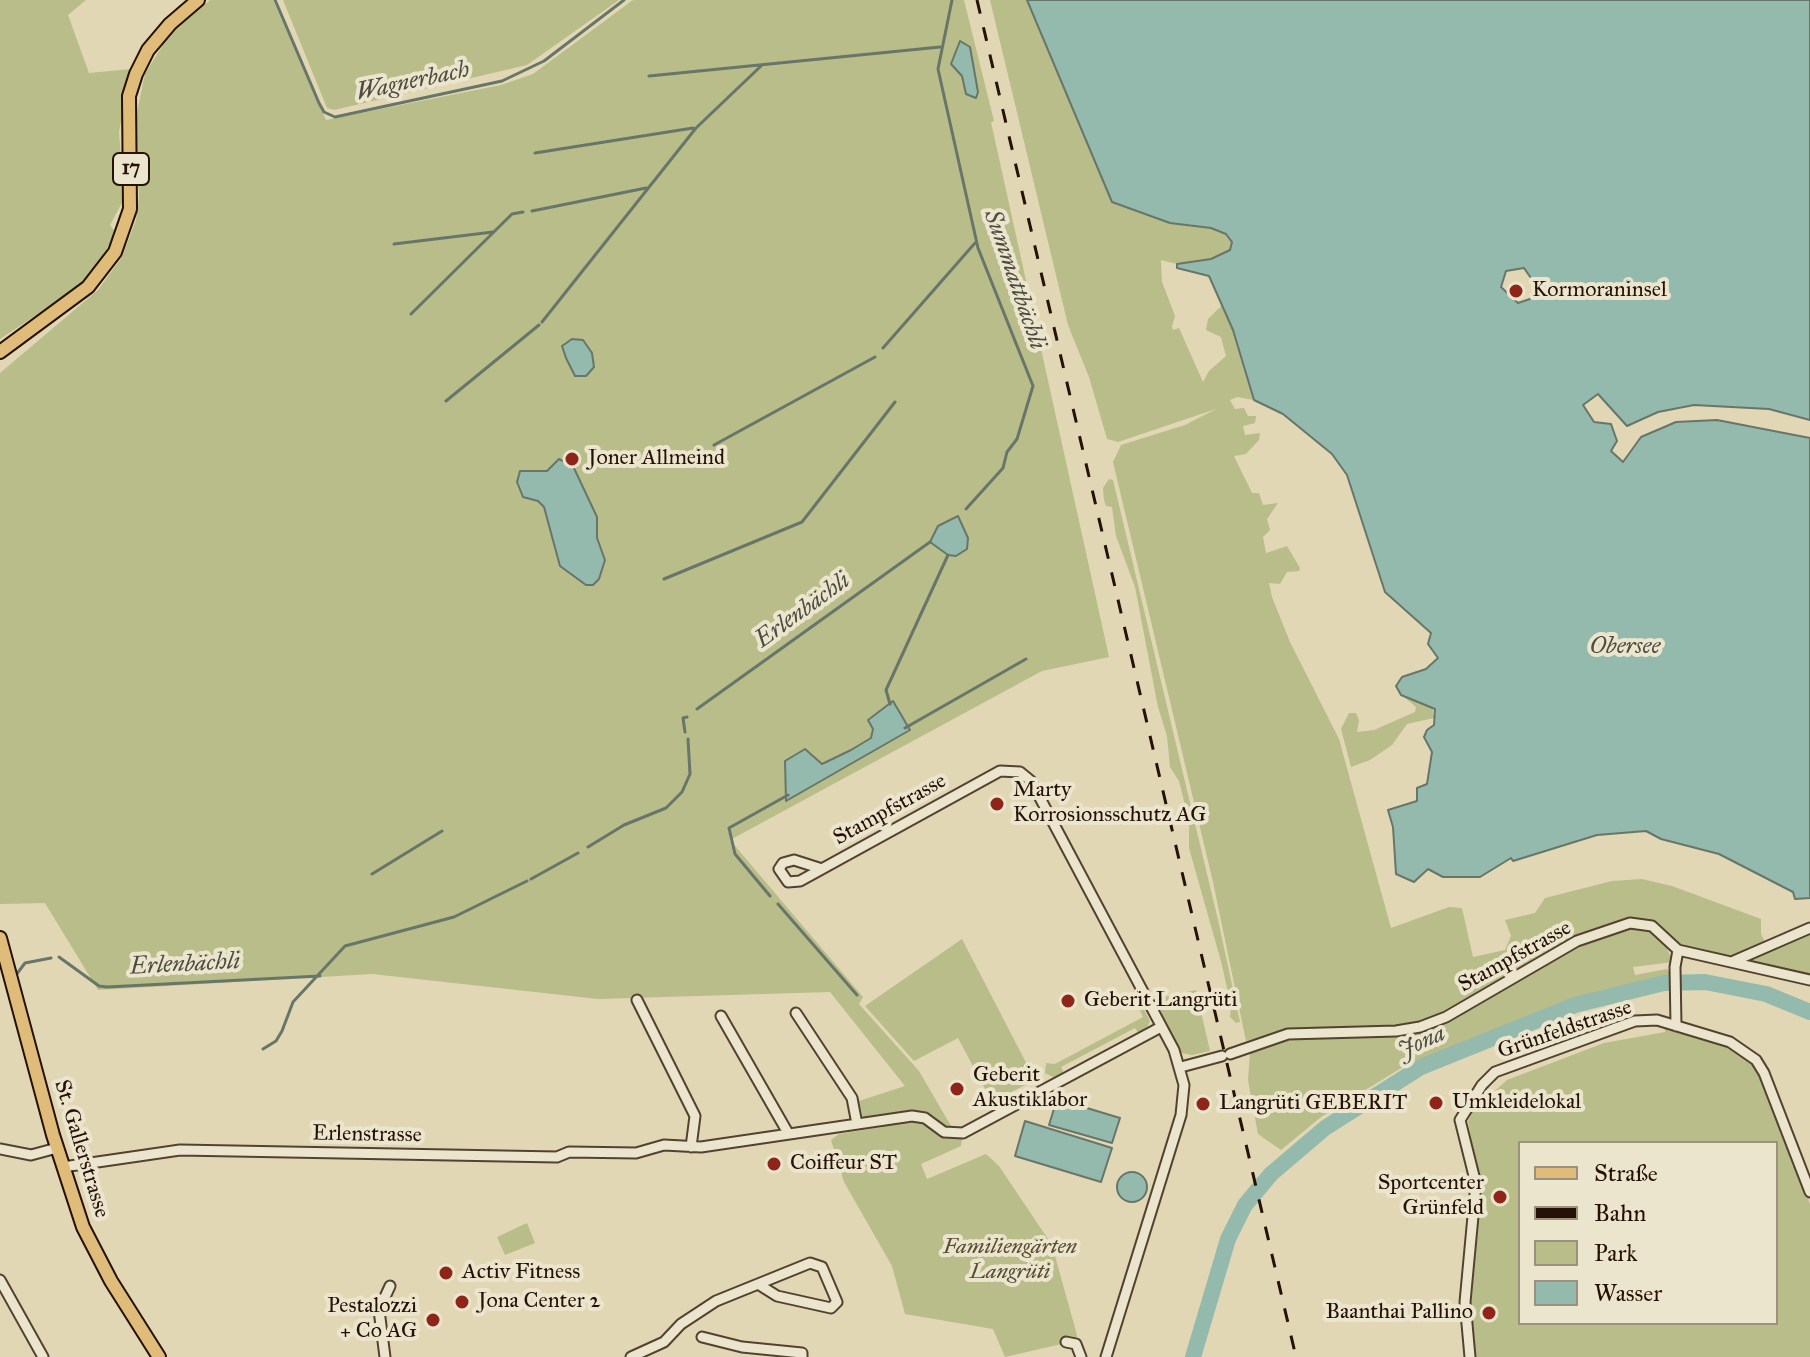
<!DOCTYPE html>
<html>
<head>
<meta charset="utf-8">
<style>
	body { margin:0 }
	#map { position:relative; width:1810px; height:1357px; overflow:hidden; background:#e1d7b4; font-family:"IM FELL Great Primer",serif }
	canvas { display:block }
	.legend { position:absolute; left:1518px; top:1141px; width:260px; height:184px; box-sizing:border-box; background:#ece5ce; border:2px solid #9c907e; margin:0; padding:10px 14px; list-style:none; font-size:24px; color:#251105 }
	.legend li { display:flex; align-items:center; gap:16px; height:40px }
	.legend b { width:40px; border:2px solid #9c907e }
</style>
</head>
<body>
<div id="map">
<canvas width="1810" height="1357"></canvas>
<ul class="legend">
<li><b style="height:10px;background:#e0bc7a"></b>Straße</li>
<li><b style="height:10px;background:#251105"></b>Bahn</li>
<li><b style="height:22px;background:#b8bd89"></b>Park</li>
<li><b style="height:22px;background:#94baad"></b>Wasser</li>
</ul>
</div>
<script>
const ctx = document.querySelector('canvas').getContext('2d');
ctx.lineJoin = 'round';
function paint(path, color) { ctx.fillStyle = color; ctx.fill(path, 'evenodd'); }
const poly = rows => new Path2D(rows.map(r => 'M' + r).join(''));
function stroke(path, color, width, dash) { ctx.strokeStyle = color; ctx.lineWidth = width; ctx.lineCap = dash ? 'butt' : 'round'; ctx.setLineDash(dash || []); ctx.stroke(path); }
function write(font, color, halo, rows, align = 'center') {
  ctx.font = font + ' "IM FELL Great Primer",serif'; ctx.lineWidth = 8; ctx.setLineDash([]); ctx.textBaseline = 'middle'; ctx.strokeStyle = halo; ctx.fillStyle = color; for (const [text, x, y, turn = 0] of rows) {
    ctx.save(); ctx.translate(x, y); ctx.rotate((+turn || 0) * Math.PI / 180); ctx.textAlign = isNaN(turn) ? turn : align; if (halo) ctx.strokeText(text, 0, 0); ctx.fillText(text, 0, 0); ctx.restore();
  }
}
const green = poly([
	[0,0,86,0,68,15,89,73,131,69,119,132,124,199,110,225,116,233,88,281,0,339],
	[210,0,273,0,326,120,501,85,533,74,633,0,964,0,994,121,991,122,1109,657,1042,671,730,840,863,997,859,1004,919,1071,951,1126,963,1133,961,1146,921,1164,927,1179,986,1154,999,1166,1052,1245,1077,1335,1076,1344,1066,1343,1005,1357,993,1329,905,1314,892,1266,844,1182,831,1140,839,1134,883,1127,880,1116,863,1118,859,1101,905,1086,830,992,598,999,372,974,98,990,45,903,0,904,0,373,98,290,122,257,136,220,139,196,135,121,145,74,169,35],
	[893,701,910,731,786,801,805,749,822,764,851,750,871,738,874,729,868,719],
	[283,0,619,0,527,65,334,110,327,108],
	[990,0,1027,0,1112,202,1170,223,1211,228,1226,234,1232,243,1230,250,1211,259,1177,264,1161,260,1162,282,1175,316,1172,326,1173,330,1179,328,1203,382,1209,371,1226,356,1221,337,1206,330,1208,319,1222,305,1233,330,1254,400,1237,397,1230,400,1235,409,1244,408,1248,416,1256,416,1255,423,1243,426,1245,435,1260,433,1259,440,1246,454,1234,456,1252,493,1259,493,1263,505,1278,503,1267,519,1270,530,1263,537,1266,553,1287,546,1300,568,1299,571,1287,572,1280,584,1269,583,1272,597,1290,642,1339,739,1391,928,1449,907,1462,908,1473,957,1505,950,1511,936,1505,920,1535,913,1545,898,1612,881,1642,879,1672,886,1761,919,1761,934,1767,946,1810,928,1810,976,1684,946,1653,923,1636,918,1579,936,1426,1021,1397,1027,1296,1028,1246,1041,1213,882,1113,462,1121,445,1185,425,1216,409,1118,442,1107,439,1089,377,1068,325],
	[1109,479,1113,480,1218,920,1240,1022,1236,1023,1230,1017,1231,1007,1222,965,1189,848,1189,821,1179,781,1170,767,1167,736,1158,707,1135,587,1116,536,1112,507,1106,506,1104,500,1103,488],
	[1404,697,1432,705,1434,718,1407,724,1392,745,1370,760,1351,767,1341,729,1349,713,1356,713,1359,720,1357,732,1374,730,1415,712,1416,707],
	[1635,926,1650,930,1664,942,1673,962,1633,967,1635,975,1667,969,1672,975,1589,995,1408,1064,1321,1117,1281,1150,1258,1134,1248,1080,1250,1052,1286,1038,1412,1032,1573,948],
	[962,939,1035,1080,992,1102,958,1038,914,1061,865,1006],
	[1196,990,1210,1051,1192,1055,1181,1053,1155,999],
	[1140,1002,1150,1021,1146,1030,1139,1034,1135,1028,1061,1067,1064,1073,1055,1078,1045,1073,1046,1063,1055,1064,1143,1017,1137,1004],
	[1665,1025,1737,1050,1756,1068,1764,1084,1810,1204,1810,1357,1475,1357,1470,1308,1481,1191,1468,1122,1481,1093,1488,1097,1507,1080,1604,1043,1665,1032],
	[1520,1143,1776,1143,1776,1323,1520,1323],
	[527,1223,535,1243,505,1255,497,1237]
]);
const water = poly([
	[1027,0,1810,0,1810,420,1769,409,1694,405,1658,412,1627,426,1598,394,1583,405,1594,422,1611,424,1617,441,1611,451,1623,462,1641,437,1676,422,1717,420,1810,438,1810,898,1795,899,1793,892,1719,854,1661,839,1646,831,1597,835,1513,861,1511,858,1480,877,1443,877,1428,869,1414,882,1396,874,1393,827,1388,810,1417,801,1417,788,1427,784,1432,752,1424,737,1427,730,1434,725,1435,709,1401,695,1396,686,1402,677,1426,669,1438,658,1428,644,1431,633,1385,592,1347,475,1332,454,1283,414,1254,400,1233,330,1209,276,1177,268,1177,264,1211,259,1230,250,1232,242,1226,234,1211,228,1170,223,1112,202,1027,0],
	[1524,268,1535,284,1530,299,1518,303,1501,287,1506,271,1524,268],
	[960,41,970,47,978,92,976,98,966,94,962,76,951,64,960,41],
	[572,339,583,340,592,353,594,367,586,376,575,376,566,358,562,346,572,339],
	[559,459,573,466,597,517,597,538,605,560,599,579,593,585,586,585,560,566,544,507,538,501,523,497,517,482,520,471,547,471,559,459],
	[958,516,968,538,967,549,956,556,948,555,930,542,938,526,958,516],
	[893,701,910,730,786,801,785,761,805,749,822,764,851,750,871,738,873,729,868,720,893,701],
	[1057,1099,1120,1118,1112,1143,1049,1125,1057,1099],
	[1025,1121,1112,1148,1101,1182,1015,1156,1025,1121],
	'1117 1187a15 15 0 1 1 30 0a15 15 0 1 1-30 0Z'
]);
const stream = poly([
	[275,0,319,103,324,112,335,117,502,81,544,61,624,0],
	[952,0,938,69,978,248,1033,386,1017,439,1007,452,1003,468,966,509],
	[649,76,940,47],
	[535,153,693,128],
	[532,211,646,188],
	[394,244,493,232],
	[411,314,512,214,523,212],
	[542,322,696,128,761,66],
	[883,348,975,243],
	[446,401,539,325],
	[714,445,875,357],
	[664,579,802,522,895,402],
	[890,704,886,690,948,555],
	[697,709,930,542],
	[905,728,1026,659],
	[685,732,683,718,687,717],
	[588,847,624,825,666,808,682,792,690,774,688,739],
	[372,874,442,831],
	[531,879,578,853],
	[770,896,735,854,729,828,788,795],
	[778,904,857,995],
	[59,957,99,986,107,987,320,976],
	[16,975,25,963,51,958],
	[263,1049,276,1041,282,1031,293,1002,345,946,454,917,527,881]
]);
const river = poly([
	[1193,1357,1228,1239,1245,1205,1271,1174,1325,1128,1421,1067,1575,1005,1664,983,1705,982,1766,994,1810,1012]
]);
const minor = poly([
	[822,869,794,860,783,863,779,869,788,882,800,881,1000,771,1020,772,1031,781,1174,1050,1184,1085,1181,1115,1106,1357],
	[1734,961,1810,928],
	[637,1000,695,1116,691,1147],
	[796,1013,852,1098,857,1124],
	[721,1016,788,1133],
	[1676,1026,1675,967,1678,950],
	[1230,1054,1288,1034,1396,1031,1420,1027,1446,1017,1577,941,1630,923,1652,926,1678,950,1810,980],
	[1181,1067,1222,1056],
	[0,1149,31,1155,57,1148],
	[63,1167,180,1150,557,1157,569,1152,636,1153,664,1145,701,1147,912,1116,925,1118,944,1132,963,1133,1161,1027],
	[0,1280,43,1357],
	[702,1337,742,1347,802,1353,802,1357],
	[1066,1342,1076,1344,1081,1357],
	[385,1357,379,1310,390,1286],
	[631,1357,664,1342,681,1324,716,1301,810,1263,822,1267,837,1302,831,1308,777,1296,758,1284],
	[1470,1357,1465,1302,1476,1184,1460,1120,1482,1085,1495,1072,1635,1021,1657,1020,1730,1042,1756,1060,1764,1073,1810,1192]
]);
const major = poly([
	[0,352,88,287,115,252,130,209,129,96,136,74,148,50,170,24,198,0],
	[0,938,53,1135,83,1227,111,1281,159,1357]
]);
const rail = poly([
	[977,0,1296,1357]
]);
const markers = [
	[1516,291,8,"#8f2418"],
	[572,459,8,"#8f2418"],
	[997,804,8,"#8f2418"],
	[1068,1001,8,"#8f2418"],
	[957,1089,8,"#8f2418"],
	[1436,1103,8,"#8f2418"],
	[1203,1104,8,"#8f2418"],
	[774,1164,8,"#8f2418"],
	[1500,1197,8,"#8f2418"],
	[446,1273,8,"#8f2418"],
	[462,1302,8,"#8f2418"],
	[1489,1313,8,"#8f2418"],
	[433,1320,8,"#8f2418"]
];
const shields = [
	[131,169,36]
];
const shieldNames = [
	["17",131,169]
];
const poiNames = [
	["Kormoraninsel",1532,291],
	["Joner Allmeind",588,459],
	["Marty",1013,791],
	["Korrosionsschutz AG",1013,816],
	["Geberit Langrüti",1084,1001],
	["Geberit",973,1076],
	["Akustiklabor",973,1101],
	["Umkleidelokal",1452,1103],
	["Langrüti GEBERIT",1219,1104],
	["Coiffeur ST",790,1164],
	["Sportcenter",1484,1184,"right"],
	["Grünfeld",1484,1209,"right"],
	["Activ Fitness",462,1273],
	["Jona Center 2",478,1302],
	["Pestalozzi",417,1307,"right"],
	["+ Co AG",417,1332,"right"],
	["Baanthai Pallino",1473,1313,"right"]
];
const streetNames = [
	["Stampfstrasse",890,810,-29],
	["Stampfstrasse",1515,957,-29],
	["Grünfeldstrasse",1565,1030,-19],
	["Erlenstrasse",367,1135,1],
	["St. Gallerstrasse",81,1149,73]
];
const parkNames = [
	["Familiengärten",1010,1248],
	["Langrüti",1010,1273]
];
const waterNames = [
	["Wagnerbach",413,82,-12],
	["Summattbächli",1014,280,71],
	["Erlenbächli",803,611,-36],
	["Obersee",1625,647],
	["Erlenbächli",185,965,-3],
	["Jona",1422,1043,-25]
];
paint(green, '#b8bd89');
paint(water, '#94baad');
stroke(water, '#68766a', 2);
stroke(stream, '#68766a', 3);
stroke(river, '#94baad', 16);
stroke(minor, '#544231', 13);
stroke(major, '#251105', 16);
stroke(minor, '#ece5ce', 9);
stroke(major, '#e0bc7a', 12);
stroke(rail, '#251105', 3, [14, 14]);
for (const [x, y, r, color] of markers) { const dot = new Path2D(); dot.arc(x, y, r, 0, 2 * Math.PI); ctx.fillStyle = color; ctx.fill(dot); stroke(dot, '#ece5ce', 3); }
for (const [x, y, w] of shields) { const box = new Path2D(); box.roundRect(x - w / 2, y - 16, w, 32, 6); ctx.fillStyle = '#ece5ce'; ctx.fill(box); stroke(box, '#251105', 2); }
write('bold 20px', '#251105', null, shieldNames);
write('22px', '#251105', '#ece5ce', poiNames, 'left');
write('22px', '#251105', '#ece5ce', streetNames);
write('italic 22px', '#584d33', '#ece5ce', parkNames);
write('italic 24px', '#4c4c40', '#ece5ce', waterNames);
</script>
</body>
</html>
